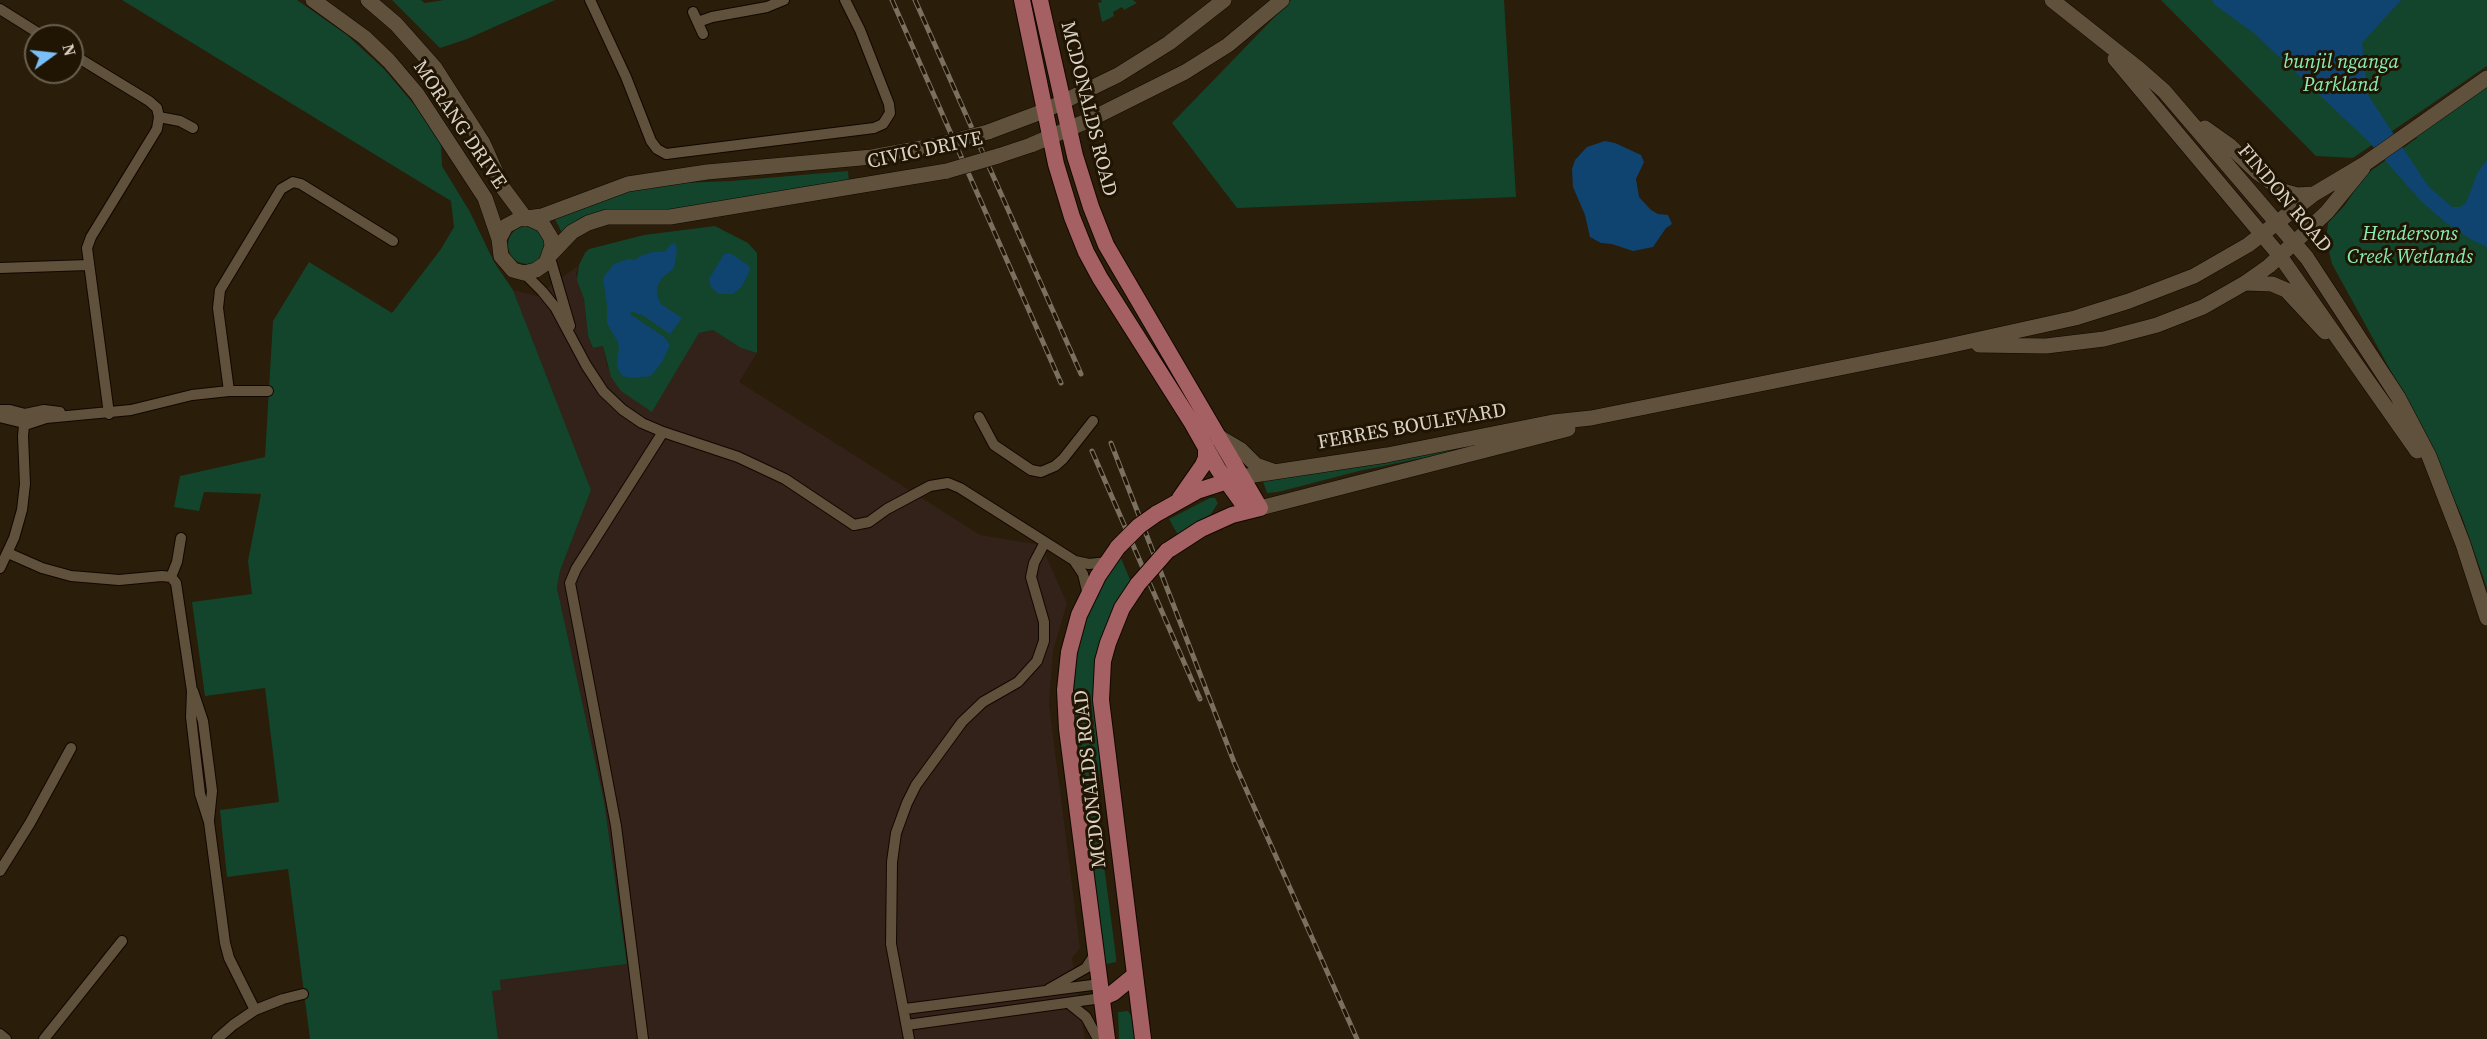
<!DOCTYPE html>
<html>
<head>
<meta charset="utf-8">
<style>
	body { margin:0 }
	#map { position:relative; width:2487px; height:1039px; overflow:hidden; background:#2a1d09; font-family:"Source Serif 4",serif }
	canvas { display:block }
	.north { position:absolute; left:24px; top:24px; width:60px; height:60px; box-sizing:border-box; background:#201402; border:2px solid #6a6050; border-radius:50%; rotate:75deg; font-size:16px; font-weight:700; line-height:24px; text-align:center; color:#d9d1c5 }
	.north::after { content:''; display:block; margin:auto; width:21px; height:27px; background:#7abff8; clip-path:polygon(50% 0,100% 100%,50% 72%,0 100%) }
</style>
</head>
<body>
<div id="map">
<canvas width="2487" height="1039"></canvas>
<div class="north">N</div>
</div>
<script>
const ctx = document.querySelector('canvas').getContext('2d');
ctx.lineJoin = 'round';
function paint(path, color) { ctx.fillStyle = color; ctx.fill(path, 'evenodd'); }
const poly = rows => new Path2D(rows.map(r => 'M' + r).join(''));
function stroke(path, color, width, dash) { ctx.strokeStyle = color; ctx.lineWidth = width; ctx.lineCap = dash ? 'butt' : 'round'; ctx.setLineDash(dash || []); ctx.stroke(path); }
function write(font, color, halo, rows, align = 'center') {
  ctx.font = font + ' "Source Serif 4",serif'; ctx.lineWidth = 6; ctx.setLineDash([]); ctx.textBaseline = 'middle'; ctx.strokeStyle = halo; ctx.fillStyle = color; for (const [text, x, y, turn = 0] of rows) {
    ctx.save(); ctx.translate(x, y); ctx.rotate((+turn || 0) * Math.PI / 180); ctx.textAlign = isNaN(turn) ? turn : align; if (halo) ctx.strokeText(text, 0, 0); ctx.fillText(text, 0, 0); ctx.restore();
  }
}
const commercial = poly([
	[579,265,576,273,584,299,588,336,593,348,603,346,607,366,652,412,699,333,713,330,741,348,757,353,739,382,980,535,1041,545,1067,603,1053,651,1049,704,1080,948,1072,958,1085,1039,498,1039,492,991,501,990,500,980,627,964,604,801,557,588,560,571,591,490,513,290,537,296]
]);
const green = poly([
	[122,0,297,0,347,35,384,69,417,108,441,144,442,166,470,212,494,262,513,290,591,490,560,571,557,588,604,801,627,964,500,980,501,990,492,991,498,1039,310,1039,288,869,227,877,220,810,279,802,265,688,205,696,192,602,252,594,248,561,261,494,204,492,199,511,174,507,180,476,265,457,273,321,309,262,392,313,441,249,454,227,451,201],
	[392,0,421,0,425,3,444,0,555,0,467,39,440,48],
	[1101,0,1133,0,1137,3,1124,10,1122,7,1113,12,1114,16,1102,22,1098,3,1102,2],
	[1291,0,1504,0,1516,197,1237,208,1172,123],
	[2161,0,2487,0,2487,66,2353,158,2316,156],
	[2487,85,2487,588,2462,517,2426,435,2332,264,2326,240,2328,223,2345,205,2365,175,2417,138,2416,135],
	[848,171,849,182,562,233,555,219,626,191,681,183,731,181],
	[715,226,748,243,757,253,757,353,741,348,713,330,699,333,652,412,621,391,611,377,603,346,593,348,588,336,584,299,577,280,579,265,585,253,589,249,644,235],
	'508 245a19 19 0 1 1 38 0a19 19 0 1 1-38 0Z',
	[1450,447,1451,451,1446,453,1359,471,1278,492,1267,493,1263,481],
	[1210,498,1215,498,1218,503,1211,514,1178,535,1169,519],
	[1121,558,1131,582,1117,605,1099,745,1101,842,1116,957,1116,962,1106,964,1070,698,1081,629,1100,585],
	[1128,1011,1133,1019,1138,1039,1119,1039,1118,1012]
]);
const water = poly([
	[2212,0,2401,0,2362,43,2368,95,2428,186,2452,207,2460,207,2466,203,2478,172,2487,160,2487,247,2472,240,2445,222,2421,201,2367,140,2255,34,2214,4],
	[1605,141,1615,143,1641,155,1644,162,1636,179,1639,197,1651,210,1658,214,1668,215,1672,224,1666,228,1653,247,1633,251,1612,244,1601,243,1590,237,1585,215,1573,187,1572,169,1575,160,1587,147],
	[675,243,677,250,674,268,662,278,657,286,657,296,661,304,682,318,670,334,644,316,631,311,630,314,664,337,670,345,662,362,651,376,633,378,623,376,619,371,617,364,619,349,618,342,607,323,607,305,603,278,614,264,628,259,635,260,640,256,653,252,665,252,671,244],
	[730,253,748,265,750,270,742,286,733,294,719,294,711,287,709,279,724,254]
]);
const street = poly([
	[590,0,626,77,651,141,657,149,666,154,874,128,883,124,890,113,889,104,860,30,845,0],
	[0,9,43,36],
	[693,12,703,34],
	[698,22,712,17,767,7,784,0],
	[72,54,149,101,157,108,159,117,157,129,91,237,87,248,109,414],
	[159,117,180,121,193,128],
	[550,258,570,326],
	[0,268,88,265],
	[524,273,542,291,555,307,586,365,603,391,623,410,642,423,663,432,738,457,785,479,854,525,869,522,887,509,930,486,948,483,960,488,1075,561,1089,564,1107,562],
	[229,391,218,308,220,290,281,189,293,182,301,184,393,241],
	[0,410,10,410,25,414,44,410,60,412],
	[0,417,28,424,46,418,131,410,192,395,229,391,268,391],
	[979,417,994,445,1031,470,1041,472,1055,466,1063,459,1093,421],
	[8,553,42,568,71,576,119,580,162,576,171,577,176,583,192,691,191,717,200,794,209,822,225,943,229,958,255,1010],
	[1075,562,1083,574,1088,595],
	[0,568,14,538,22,510,25,484,23,436,25,414],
	[171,577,177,562,181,538],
	[193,691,203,721,212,791,209,820],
	[0,871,30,823,71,748],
	[1049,989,1086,968,1095,954],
	[1070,1004,1086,1017,1098,1039],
	[905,1009,1100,984],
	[907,1025,1102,998],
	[0,1034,6,1039],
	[44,1039,122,941],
	[217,1039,233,1025,255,1010,283,999,303,994],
	[643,1039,616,826,570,583,576,569,663,432],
	[909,1039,891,944,892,862,896,833,907,803,916,785,962,722,983,702,1018,682,1037,661,1044,641,1044,622,1031,577,1034,563,1045,542]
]);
const secondary = poly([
	[313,0,364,37,389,61,417,94,485,198,499,239],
	[368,0,396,24,435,68,483,143,503,188,526,219],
	[2052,0,2139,69,2164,91,2307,258,2398,397,2429,456,2463,544,2487,618],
	[2115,59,2280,256,2417,451],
	[2205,128,2229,145,2258,173,2283,191,2297,195,2314,194],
	[988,132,1044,111,1118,75,1169,43,1224,0],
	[998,156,1031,145,1087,121,1185,72,1228,45,1282,0],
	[530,219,543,225,551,238,552,246,546,263,536,270,524,273,513,270,501,256,499,239,506,226,519,219,542,216,628,184,707,172,872,157,938,145],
	[551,254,572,232,588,223,607,217,670,217,947,171],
	[2246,283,2272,284,2286,290,2325,332],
	[1979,345,2046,346,2104,339,2157,325,2203,307,2245,283,2269,266,2327,212,2363,168],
	[1219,437,1241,450,1256,465,1273,471],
	[1241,477,1387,455,1553,422,1591,418,1939,348,2075,318,2129,301,2194,276,2248,245,2314,194,2366,163,2487,78],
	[1260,508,1568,429]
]);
const primary = poly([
	[1022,0,1056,164,1072,217,1086,252,1100,278,1192,423,1218,469,1248,511],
	[1040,0,1075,156,1091,207,1106,245,1260,508,1232,515,1201,529,1167,551],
	[1180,498,1203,465,1206,458,1206,447],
	[1156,514,1197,491,1234,479],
	[1138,584,1122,608,1108,643,1103,661,1101,700,1143,1039],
	[1102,998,1113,993,1135,975],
	[1107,1039,1067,729,1065,690,1069,652,1079,615,1098,576,1118,547]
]);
const rail = poly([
	[892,0,1061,383],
	[915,0,1081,374],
	[1111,443,1234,762,1357,1039],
	[1092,451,1200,699]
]);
const secondaryBridge = poly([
	[938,145,988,132],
	[947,171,998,156]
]);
const primaryBridge = poly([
	[1118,547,1139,526,1156,514],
	[1138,584,1167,551]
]);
const parkNames = [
	["bunjil nganga",2341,63],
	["Parkland",2341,86],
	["Hendersons",2410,235],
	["Creek Wetlands",2410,258]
];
const streetNames = [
	["MCDONALDS ROAD",1088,109,76],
	["MORANG DRIVE",459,125,56],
	["CIVIC DRIVE",925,151,-12],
	["FINDON ROAD",2284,199,50],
	["FERRES BOULEVARD",1412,427,-10],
	["MCDONALDS ROAD",1091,779,-96]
];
paint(commercial, '#33221a');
paint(green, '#12452c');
paint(water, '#0f4470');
stroke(street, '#120700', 12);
stroke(secondary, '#120700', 16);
stroke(primary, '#120700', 18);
stroke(street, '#5f513b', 10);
stroke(secondary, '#5f513b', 15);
stroke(primary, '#a56063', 16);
stroke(rail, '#7b7060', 5);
stroke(rail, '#201402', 3, [9]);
stroke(secondaryBridge, '#120700', 16, []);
stroke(primaryBridge, '#120700', 18, []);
stroke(secondaryBridge, '#5f513b', 15);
stroke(primaryBridge, '#a56063', 16);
write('italic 20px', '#89edb6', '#201402', parkNames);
write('20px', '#d9d1c5', '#201402', streetNames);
</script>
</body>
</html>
